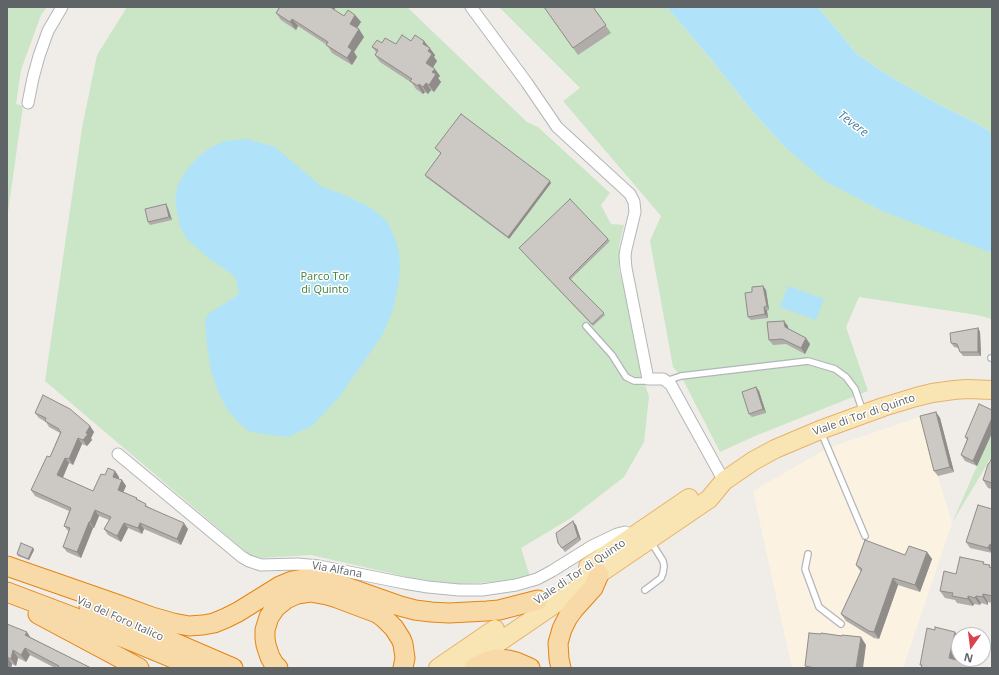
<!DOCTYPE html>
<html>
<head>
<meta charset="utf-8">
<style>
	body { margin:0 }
	#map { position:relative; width:999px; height:675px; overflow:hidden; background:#f0ede8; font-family:"Open Sans",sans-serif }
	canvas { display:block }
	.frame { position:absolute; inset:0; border:8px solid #5f6467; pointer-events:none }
	.north { position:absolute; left:951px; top:627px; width:40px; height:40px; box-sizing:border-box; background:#fff; border:1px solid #bfc1c2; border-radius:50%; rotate:194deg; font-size:11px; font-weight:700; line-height:16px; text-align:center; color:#5f6467 }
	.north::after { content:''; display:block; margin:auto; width:14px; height:18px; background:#dc424c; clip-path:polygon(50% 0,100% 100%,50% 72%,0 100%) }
</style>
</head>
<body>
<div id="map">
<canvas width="999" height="675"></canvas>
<div class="frame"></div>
<div class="north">N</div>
</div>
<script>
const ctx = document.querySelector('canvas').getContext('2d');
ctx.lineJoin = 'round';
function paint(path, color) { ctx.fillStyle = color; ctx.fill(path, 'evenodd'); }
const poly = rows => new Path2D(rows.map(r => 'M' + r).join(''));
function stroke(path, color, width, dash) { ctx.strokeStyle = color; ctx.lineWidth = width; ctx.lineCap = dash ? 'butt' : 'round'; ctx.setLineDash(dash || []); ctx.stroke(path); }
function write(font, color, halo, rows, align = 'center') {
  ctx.font = font + ' "Open Sans",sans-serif'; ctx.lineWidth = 3; ctx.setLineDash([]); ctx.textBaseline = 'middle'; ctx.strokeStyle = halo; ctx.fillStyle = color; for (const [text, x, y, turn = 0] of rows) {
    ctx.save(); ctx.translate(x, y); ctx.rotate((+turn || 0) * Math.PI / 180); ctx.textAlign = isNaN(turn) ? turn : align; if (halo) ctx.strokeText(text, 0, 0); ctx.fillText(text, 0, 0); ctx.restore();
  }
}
const commercial = poly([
	[920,417,952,523,903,668,792,668,753,491,828,448]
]);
const green = poly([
	[7,7,47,7,41,15,21,70,16,104,23,106,7,219],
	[127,7,407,7,527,122,538,127,610,193,601,205,611,224,624,225,619,246,619,270,629,306,632,325,644,381,649,397,644,442,624,477,571,518,521,548,530,577,491,582,459,584,432,581,403,576,311,555,262,558,251,556,45,381,82,128,97,55],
	[499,7,667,7,710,58,753,112,786,148,992,253,992,319,977,315,859,297,846,327,868,391,755,436,720,452,681,376,673,367,650,241,661,216,563,101,580,88],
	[818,7,992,7,992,133,976,123,936,103,886,74,856,53],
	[992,433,992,456,952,523,977,466]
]);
const water = poly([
	[667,7,818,7,856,53,886,74,936,103,976,123,992,133,992,253,916,224,880,210,825,181,786,148,753,112,710,58],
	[247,139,275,147,321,186,347,196,371,208,387,221,394,236,399,252,400,270,398,286,393,310,383,334,340,396,312,426,288,437,250,432,238,422,227,409,219,394,211,371,207,345,205,322,206,318,208,314,235,297,239,292,238,288,236,279,233,275,207,257,186,238,180,226,177,212,175,200,178,185,186,171,197,158,210,148,225,141],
	[788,286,824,299,816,320,780,307]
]);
const service = poly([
	[586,326,612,355,626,377,634,381,644,381,648,379],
	[991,358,992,358],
	[666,381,681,376,808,361,835,369,846,377,855,389,863,412],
	[821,432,865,536],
	[808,554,805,569,819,607,841,624],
	[645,590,661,578,663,573,664,566,663,561,651,542]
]);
const minor = poly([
	[471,7,527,83,557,127,630,194,634,202,635,212,626,249,625,256,626,268,648,379,663,379,666,381,671,385,724,481],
	[28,103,33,78,39,56,48,31,62,7],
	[118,454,242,557,249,561,261,565,298,564,319,566,404,583,428,587,459,590,482,590,516,585,537,579,552,571,592,546,617,534,625,532,633,535]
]);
const primary = poly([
	[588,567,689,498],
	[438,668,495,629],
	[461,668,709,499,724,481,753,461,775,449,820,430,883,407,916,397,932,393,954,390,967,389,992,390]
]);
const trunk = poly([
	[7,566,119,605,152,617,173,623,189,626,203,625,214,623,226,618,238,612,280,586,292,581,303,579,318,579,329,581,400,606,415,610,431,612,449,613,487,611,499,610,538,600],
	[7,592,81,620,197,668],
	[89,606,233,668],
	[38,614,139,668],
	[278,668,274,664,270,657,266,645,265,638,265,630,269,617,276,607,286,599,297,594,310,592,327,595,337,598,377,613,384,618,394,628,401,639,403,644,405,658,403,668],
	[474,668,488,661,497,659,508,660,516,662,530,668],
	[561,668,559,659,558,643,562,629,568,617,574,609,593,588,599,574]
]);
const wall = poly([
	[279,7,336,7,334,10,344,16,355,15,361,22,357,28,364,37,354,52,357,57,352,65,332,53,327,45,298,26,296,30,281,20,276,13],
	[544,7,593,7,611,33,578,55],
	[411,41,424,41,435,55,434,57,437,61,433,68,440,76,438,78,441,82,434,92,431,90,428,94,425,92,423,94,416,89,412,83,380,62,375,55,376,52,372,47,382,43,396,44],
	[435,148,551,183,509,239,426,177,425,175,441,153,437,150],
	[168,208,172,220,150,225,148,222],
	[608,239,610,241,571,279,605,315,593,326,519,248],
	[766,290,769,310,767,311,768,318,751,320,748,317],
	[788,326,788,329,810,344,805,354,786,344,773,345,769,340],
	[978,328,980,332,981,356,963,356,960,352,958,348,954,347,951,343],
	[756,387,759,391,766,413,752,417,749,414],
	[992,410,992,433,977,466,965,461,961,455,967,440,965,437],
	[936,412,940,418,954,472,938,476,934,471],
	[35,413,90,426,94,432,91,438,92,440,87,446,82,444,73,465,69,463,63,478,93,491,105,475,115,471,119,477,119,479,122,480,126,486,123,492,139,500,150,508,188,529,181,545,144,529,142,534,128,528,121,542,108,535,104,529,109,520,99,516,94,528,93,528,81,558,67,552,63,547,69,532,64,526,69,511,35,496,31,490,50,457,60,433,49,427,46,422,39,418],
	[992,457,992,489,988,488,983,480],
	[992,509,992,553,970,548,966,542],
	[576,525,581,540,565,552,558,543],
	[33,548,34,550,29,560,18,556,17,554],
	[927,552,932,559,920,592,898,585,879,639,874,638,846,621,841,614,861,572,856,565,905,555],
	[985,564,992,568,992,603,988,602,988,605,981,603,980,605,974,604,973,606,957,603,955,600,945,598,940,591,956,574],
	[7,624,30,637,91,668,55,668,30,655,26,662,18,658,16,666,12,664,11,668,7,668]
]);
const shadedWall = poly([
	[328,7,336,7,332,13],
	[355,15,361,22,355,31,350,24],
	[292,19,298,26,296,30,290,22],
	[359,29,364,37,354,52,357,57,352,65,347,58,348,47],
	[424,41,435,55,434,57,437,61,431,70,426,63,423,44],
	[435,69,440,76,438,78,441,82,434,92,429,85,432,72],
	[426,83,431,90,428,94,423,87],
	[419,84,425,92,423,94,418,86],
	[550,181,551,183,509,239,508,237],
	[166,204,168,208,172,220,169,217],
	[763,286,766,290,769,310,767,306],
	[764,307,767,311,768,318,765,314],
	[784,321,788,326,789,333,785,327],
	[978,328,980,332,981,356,978,352],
	[806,338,810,344,805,354,801,348],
	[756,387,759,391,766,413,763,409],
	[936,412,940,418,954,472,950,467],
	[992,418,992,433,977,466,973,461],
	[90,426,94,432,91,438,92,440,87,446,83,440],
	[78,438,82,444,73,465,69,459],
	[65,458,69,463,61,481,57,475],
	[115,471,119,477,117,482,113,477],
	[122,480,126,486,122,495,118,490],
	[95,510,99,516,94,528,90,522],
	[573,521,576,525,581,540,578,537],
	[89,522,93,528,81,558,77,552],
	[124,523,128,528,121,542,117,536],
	[140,523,144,529,142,534,138,528],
	[184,523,188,529,181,545,177,539],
	[990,544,992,547,992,553,988,548],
	[33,548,34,550,29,560,28,559],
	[927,552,932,559,920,592,915,585],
	[893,578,898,585,879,639,874,632],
	[983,594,988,602,988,605,983,597],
	[968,596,974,604,973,606,968,599],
	[976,596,981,603,980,605,975,598],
	[27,632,32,640,25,635],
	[955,632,959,637,959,646,954,666,949,658],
	[861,637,866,645,863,668,856,668],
	[25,648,30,655,26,662,21,655],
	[13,650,18,658,16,666,11,659],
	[7,657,12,664,11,668,7,668],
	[971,664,973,668,970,668]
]);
const building = poly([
	[280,7,330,7,344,16,348,10,355,15,350,24,359,29,348,47,352,50,347,58,326,45,328,42,292,19,290,22,276,13,280,7],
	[544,7,593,7,606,25,573,48,544,7],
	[402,35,411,41,415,35,424,41,423,44,430,48,428,51,432,54,426,63,435,69,432,72,436,74,429,85,426,83,423,87,419,84,418,86,410,81,412,79,375,55,378,50,372,47,377,40,382,43,385,38,396,44,402,35],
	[461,114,550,181,508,237,425,175,441,153,435,148,461,114],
	[570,199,608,239,569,278,604,313,592,324,519,248,570,199],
	[166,204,169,217,148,222,145,209,166,204],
	[763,286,767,306,764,307,765,314,748,317,745,293,752,292,752,287,763,286],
	[784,321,785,327,806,338,801,348,782,339,769,340,767,322,784,321],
	[978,328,978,352,960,352,957,344,951,343,950,333,978,328],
	[756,387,763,409,749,414,742,392,756,387],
	[43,395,70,409,90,426,86,433,88,434,83,440,78,438,69,459,65,458,57,475,93,491,101,474,105,475,108,468,115,471,113,477,122,480,118,490,137,498,136,499,146,504,145,506,184,523,177,539,140,523,138,528,124,523,117,536,104,529,111,517,95,510,90,522,89,522,77,552,63,547,70,528,64,526,71,508,31,490,47,456,50,457,61,432,59,430,59,429,45,421,46,418,35,413,43,395],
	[979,404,992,410,992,418,973,461,961,455,968,438,965,437,979,404],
	[936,412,950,467,934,471,920,416,936,412],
	[992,457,992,483,983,480,988,464,990,462,992,457],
	[978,505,992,509,992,545,990,544,988,548,966,542,978,505],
	[573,521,578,537,562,548,558,543,556,533,573,521],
	[865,540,905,555,909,546,927,552,915,585,893,578,874,632,869,631,841,614,862,569,856,565,865,540],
	[21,543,33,548,28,559,17,554,21,543],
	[960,557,984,562,983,564,990,565,989,567,992,568,992,596,983,594,983,597,976,596,975,598,968,596,968,599,952,596,953,593,940,591,944,571,956,574,960,557],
	[7,624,27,632,25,635,91,668,58,668,59,666,25,648,21,655,13,650,11,659,7,657,7,624],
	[935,627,955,632,949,658,971,664,970,668,921,668,922,665,920,665,927,628,935,630,935,627],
	[809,633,821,634,821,633,842,636,842,635,861,637,856,668,815,668,805,666,809,633]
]);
const parkNames = [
	["Parco Tor",325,277],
	["di Quinto",325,290]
];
const streetNames = [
	["Viale di Tor di Quinto",864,415,-19],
	["Via Alfana",337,570,10],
	["Viale di Tor di Quinto",580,572,-34],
	["Via del Foro Italico",120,619,24]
];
const waterNames = [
	["Tevere",853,124,37]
];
paint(commercial, '#fcf2e2');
paint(green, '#cbe5c7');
paint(water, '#b0e3f9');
stroke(service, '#b3b6b9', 8);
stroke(minor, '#b3b6b9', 13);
stroke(primary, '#e7b26a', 20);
stroke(trunk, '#e58513', 21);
stroke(service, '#fff', 5.5);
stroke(minor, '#fff', 11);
stroke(primary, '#f9e4b4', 18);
stroke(trunk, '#f7daa7', 19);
paint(wall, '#afaca9');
paint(shadedWall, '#8f8c89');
paint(building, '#ccc8c4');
stroke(building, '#8f8c89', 1);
write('11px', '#42813c', '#fff', parkNames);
write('11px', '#5f6467', '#fff', streetNames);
write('italic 12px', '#467b99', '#fff', waterNames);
</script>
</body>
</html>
